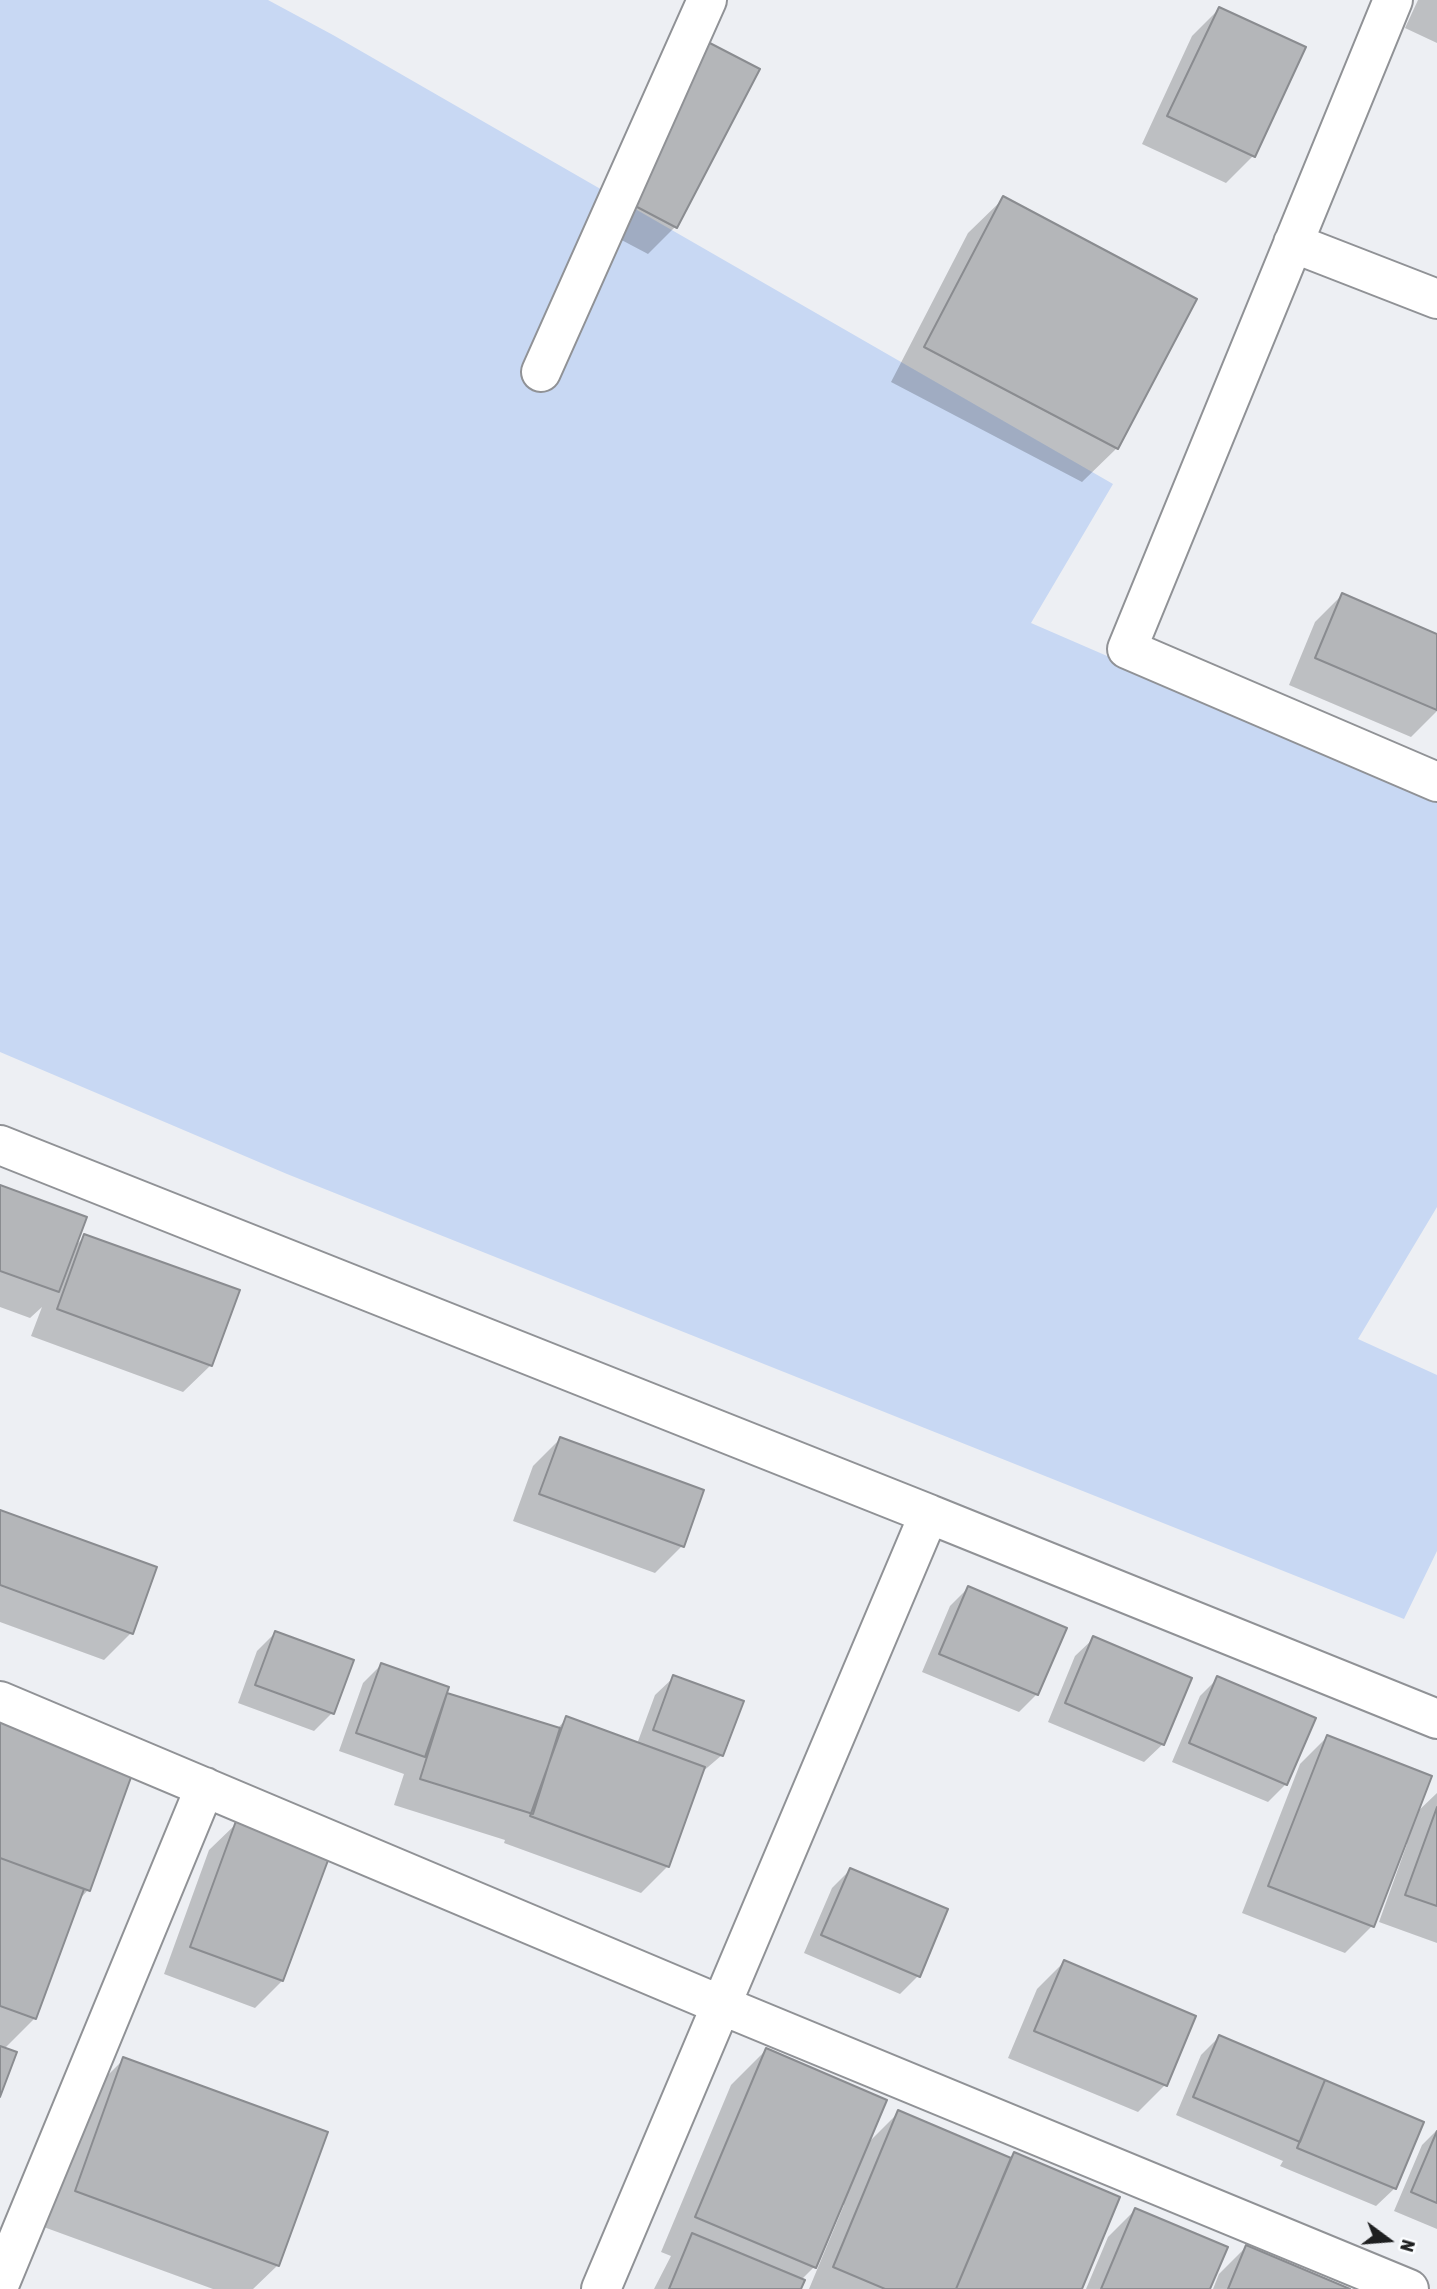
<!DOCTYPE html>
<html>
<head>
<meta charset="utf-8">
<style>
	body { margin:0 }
	#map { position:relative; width:1437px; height:2289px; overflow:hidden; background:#edeff3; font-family:"Asap Condensed",sans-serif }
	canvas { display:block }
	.north { position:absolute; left:1353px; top:2205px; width:70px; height:70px; -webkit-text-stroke:5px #fbfdff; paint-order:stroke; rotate:106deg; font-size:19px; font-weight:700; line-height:28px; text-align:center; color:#1e1f20 }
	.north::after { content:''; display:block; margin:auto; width:24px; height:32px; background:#1e1f20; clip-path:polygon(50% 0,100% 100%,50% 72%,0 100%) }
</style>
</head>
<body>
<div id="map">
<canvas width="1437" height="2289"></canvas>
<div class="north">N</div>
</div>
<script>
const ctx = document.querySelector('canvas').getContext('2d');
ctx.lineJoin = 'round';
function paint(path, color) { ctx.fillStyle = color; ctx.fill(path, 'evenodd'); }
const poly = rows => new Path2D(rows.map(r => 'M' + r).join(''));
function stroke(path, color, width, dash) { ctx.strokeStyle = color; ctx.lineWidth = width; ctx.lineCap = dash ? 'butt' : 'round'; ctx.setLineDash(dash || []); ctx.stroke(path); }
const green = poly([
	[0,0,268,0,333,35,1113,484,1031,623,1437,799,1437,1207,1358,1339,1437,1375,1437,1551,1404,1619,287,1174,0,1052]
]);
const shadow = poly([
	[1418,0,1437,0,1437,43,1405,28],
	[1219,9,1253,156,1226,183,1142,144,1192,36],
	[704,42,675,227,648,254,595,226],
	[1003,199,1117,448,1082,482,891,382,968,233],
	[1342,595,1437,636,1437,711,1411,737,1289,685,1315,622],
	[0,1187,74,1247,85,1236,211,1365,183,1392,31,1336,42,1307,30,1318,0,1307],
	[560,1439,682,1546,655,1573,513,1521,533,1466],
	[0,1512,131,1633,104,1660,0,1622],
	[968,1588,1037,1694,1019,1712,922,1672,950,1606],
	[275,1633,332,1713,314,1731,238,1703,257,1651],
	[1094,1638,1163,1744,1144,1762,1048,1722,1075,1656],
	[381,1665,445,1694,557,1729,567,1718,637,1744,655,1695,674,1677,722,1755,701,1773,668,1866,641,1893,504,1843,505,1840,394,1805,404,1774,339,1751,363,1683],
	[1218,1678,1286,1784,1268,1802,1172,1762,1200,1696],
	[0,1721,88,1890,78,1901,35,2018,4,2049,0,2092],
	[1327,1737,1415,1814,1437,1793,1437,1943,1379,1922,1407,1844,1404,1843,1372,1926,1345,1953,1242,1913,1300,1764],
	[237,1823,282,1981,255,2008,164,1974,209,1850],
	[850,1870,918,1976,900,1994,804,1953,832,1888],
	[1064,1962,1165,2085,1138,2112,1008,2058,1037,1989],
	[1219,2037,1395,2188,1376,2206,1280,2166,1283,2161,1176,2115,1201,2055],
	[766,2050,866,2145,899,2112,1009,2159,1014,2154,1080,2289,809,2289,844,2205,841,2203,814,2267,801,2280,799,2289,654,2289,671,2256,661,2252,731,2085],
	[124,2059,278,2265,253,2289,213,2289,41,2226,89,2094],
	[1437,2130,1437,2229,1394,2211,1422,2145],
	[1135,2210,1208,2289,1086,2289,1108,2237],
	[1246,2247,1346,2289,1213,2289,1219,2274]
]);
const building = poly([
	[1219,7,1306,47,1255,157,1167,116,1219,7],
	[704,40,760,69,677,228,620,198,704,40],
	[1003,196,1197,299,1118,449,924,347,1003,196],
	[1342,593,1437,634,1437,710,1315,658,1342,593],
	[0,1185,87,1217,59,1292,0,1271,0,1185],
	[84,1234,240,1290,212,1366,57,1309,84,1234],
	[560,1437,704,1490,684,1547,539,1494,560,1437],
	[0,1510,157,1567,133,1634,0,1585,0,1510],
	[968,1586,1067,1628,1038,1695,939,1654,968,1586],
	[275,1631,354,1660,334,1714,255,1685,275,1631],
	[1093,1636,1192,1678,1164,1745,1065,1703,1093,1636],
	[381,1663,449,1687,425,1757,356,1733,381,1663],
	[673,1675,744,1701,723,1756,653,1730,673,1675],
	[1217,1676,1316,1718,1287,1785,1189,1743,1217,1676],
	[447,1693,560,1728,533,1814,420,1779,447,1693],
	[566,1716,705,1767,669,1867,530,1816,566,1716],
	[0,1720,134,1769,90,1891,0,1858,0,1720],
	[1327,1735,1432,1776,1374,1927,1268,1886,1327,1735],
	[1437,1807,1437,1906,1405,1895,1437,1807],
	[236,1821,330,1855,283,1981,190,1947,236,1821],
	[0,1858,84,1889,36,2019,0,2006,0,1858],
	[850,1868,948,1909,920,1977,821,1935,850,1868],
	[1064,1960,1196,2016,1167,2086,1034,2031,1064,1960],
	[1219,2035,1325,2080,1300,2142,1193,2097,1219,2035],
	[0,2046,17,2052,0,2097,0,2046],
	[766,2048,887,2100,816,2268,695,2217,766,2048],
	[123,2057,328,2132,279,2266,75,2191,123,2057],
	[1325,2080,1424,2122,1396,2189,1297,2148,1325,2080],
	[898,2110,1011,2158,956,2289,885,2289,833,2267,898,2110],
	[1437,2131,1437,2203,1411,2192,1437,2131],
	[1014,2152,1120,2197,1082,2289,956,2289,1014,2152],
	[1135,2208,1228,2247,1210,2289,1101,2289,1135,2208],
	[692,2233,805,2280,801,2289,669,2289,692,2233],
	[1246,2245,1350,2289,1228,2289,1246,2245]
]);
const street = poly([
	[1393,0,1127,649,1437,782],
	[1293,243,1437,299],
	[541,372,707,0],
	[0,1145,929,1514,601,2289],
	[929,1514,1437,1719],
	[0,1701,721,2005,1409,2289],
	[0,2283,205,1787]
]);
paint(green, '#c8d8f3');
paint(shadow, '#0003');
paint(building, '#b4b6b9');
stroke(building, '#8a8c90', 2);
stroke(street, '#909296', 42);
stroke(street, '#fff', 38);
</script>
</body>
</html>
